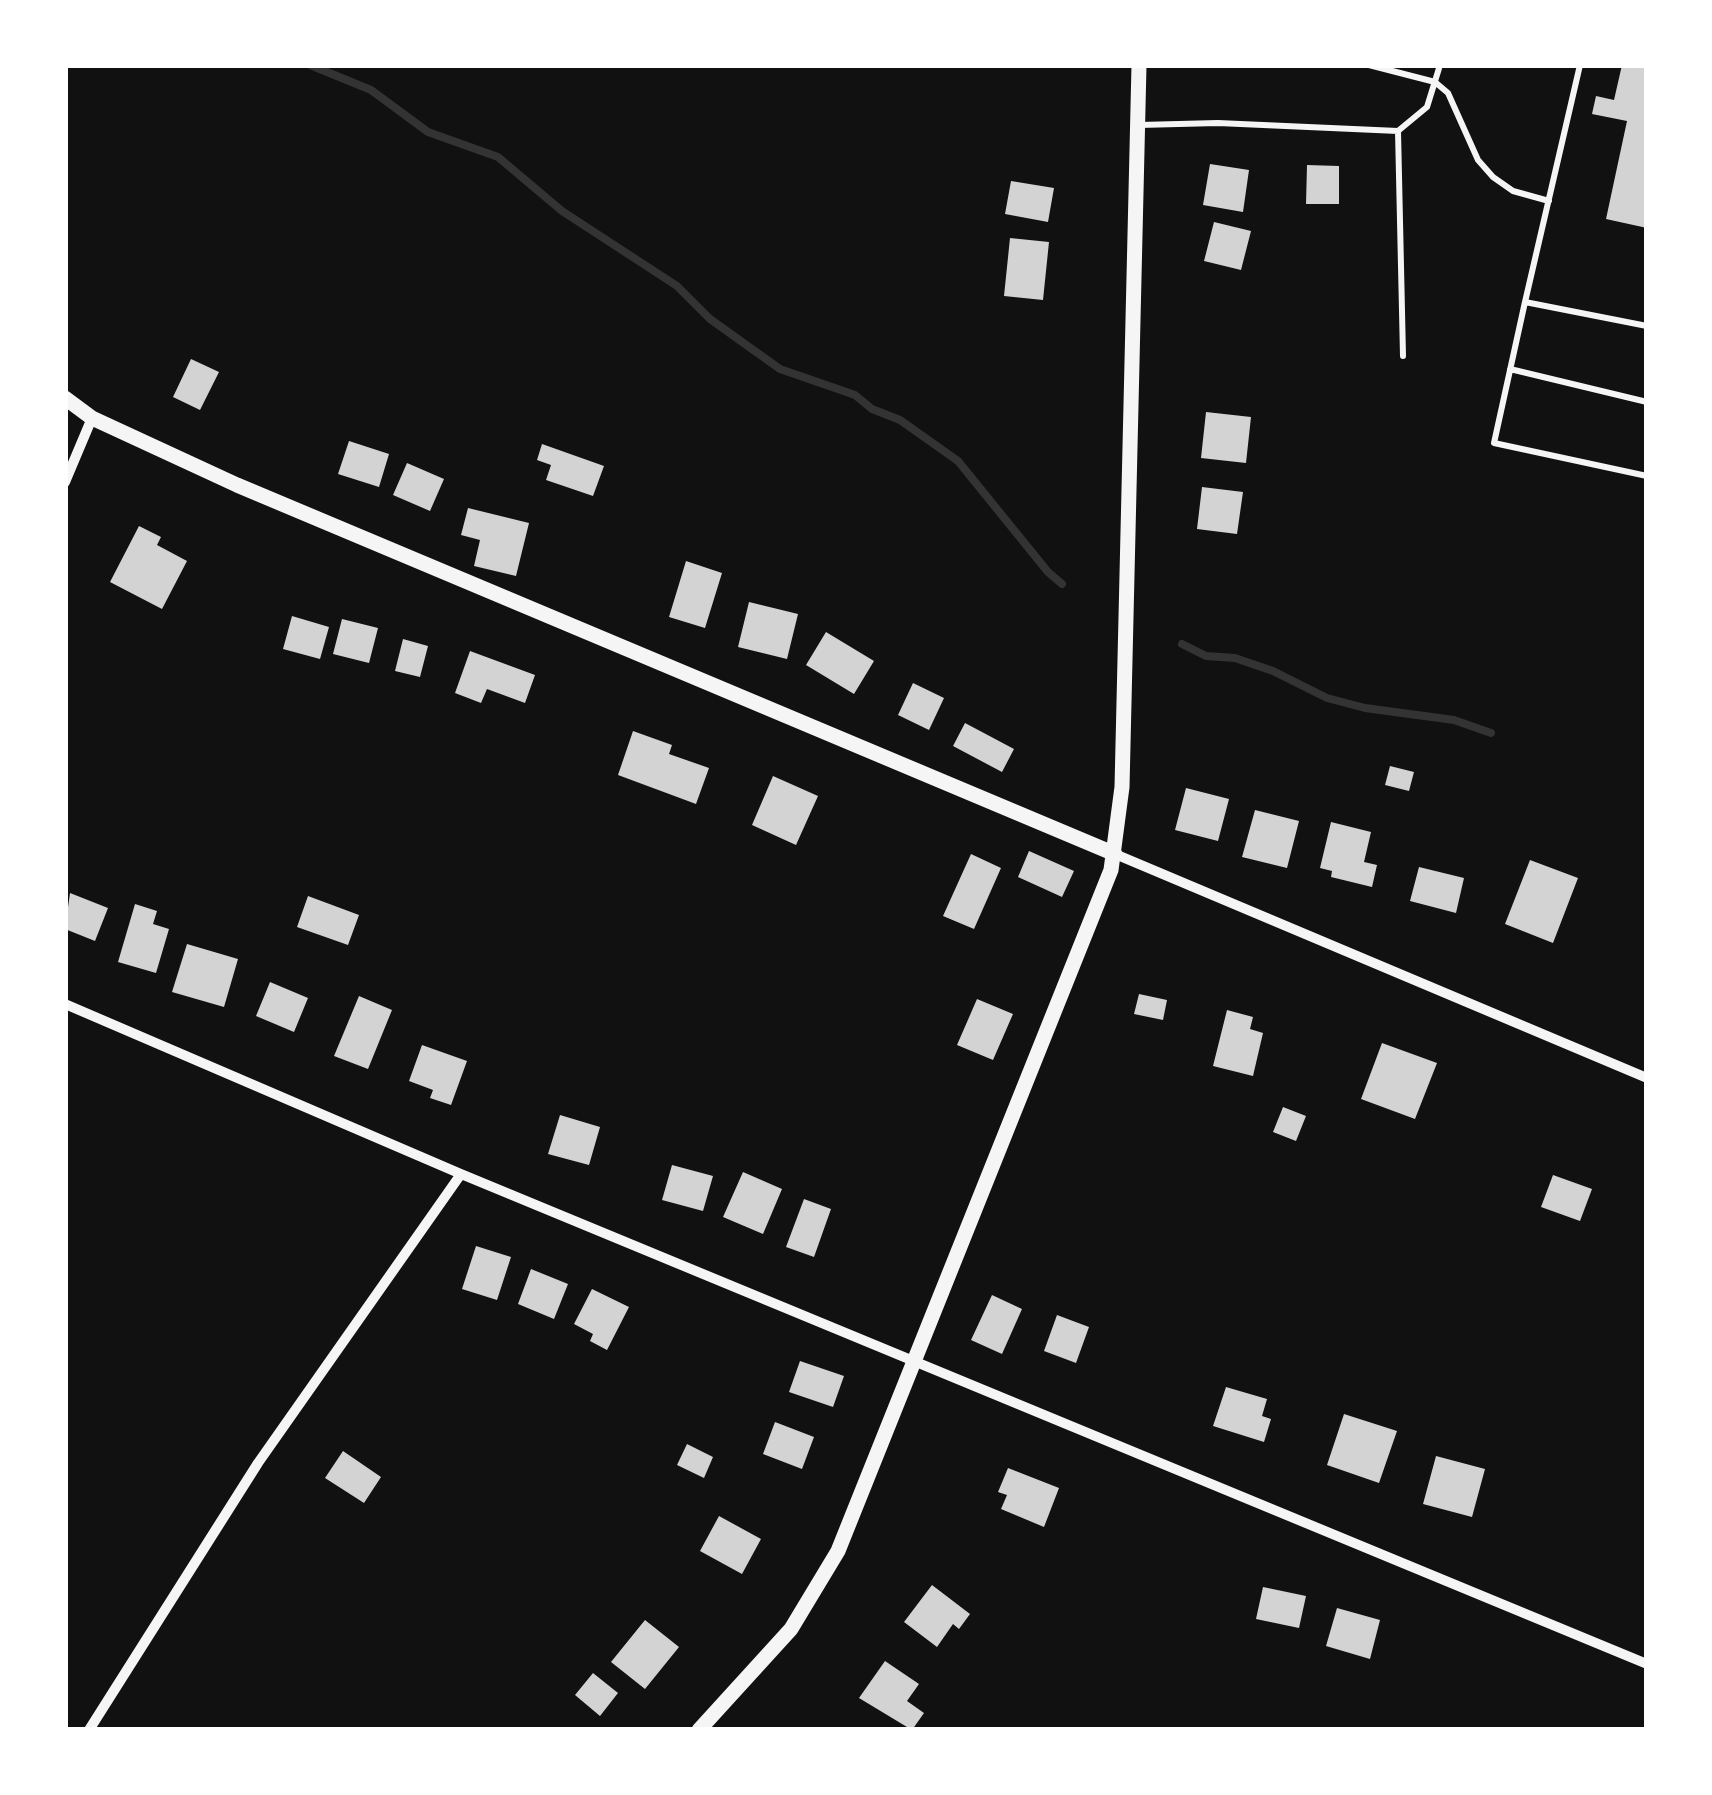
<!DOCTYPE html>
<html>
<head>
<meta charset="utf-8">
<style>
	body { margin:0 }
	#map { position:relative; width:1712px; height:1795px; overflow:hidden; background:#111; font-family:"Roboto Condensed",sans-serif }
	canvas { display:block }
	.frame { position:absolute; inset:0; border:68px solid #fff; pointer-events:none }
</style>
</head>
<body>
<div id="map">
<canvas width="1712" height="1795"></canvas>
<div class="frame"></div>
</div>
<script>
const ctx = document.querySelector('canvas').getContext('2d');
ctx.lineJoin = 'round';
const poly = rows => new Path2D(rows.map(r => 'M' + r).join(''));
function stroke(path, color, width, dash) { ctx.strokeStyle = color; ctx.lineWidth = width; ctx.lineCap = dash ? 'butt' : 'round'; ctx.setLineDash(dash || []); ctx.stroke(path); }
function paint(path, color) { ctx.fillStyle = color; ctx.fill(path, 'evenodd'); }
const stream = poly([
	[310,65,371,90,428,132,498,157,562,211,677,286,710,319,780,369,855,395,872,409,900,420,958,461,1048,572,1062,584],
	[1182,644,1206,656,1235,658,1273,671,1327,698,1365,708,1454,720,1491,733]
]);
const building = poly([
	[1622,65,1647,65,1647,228,1606,219,1627,121,1592,114,1596,96,1614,100],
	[1210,164,1249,170,1243,212,1203,205],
	[1307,165,1339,166,1339,204,1306,204],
	[1011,181,1054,188,1048,222,1005,214],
	[1214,222,1251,231,1241,270,1204,261],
	[1010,238,1049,242,1043,300,1004,296],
	[191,359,219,372,200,410,173,397],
	[1206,412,1251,417,1246,463,1201,458],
	[349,441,389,454,379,487,338,474],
	[542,444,604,466,593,496,546,480,551,465,537,460],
	[407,463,444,479,430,511,393,495],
	[1202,487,1243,492,1237,534,1197,529],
	[468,508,529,523,516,576,474,566,480,540,461,535],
	[139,526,161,537,157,545,187,561,162,609,110,582],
	[686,561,722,573,705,628,669,617],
	[749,602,798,614,787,659,738,647],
	[292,616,329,627,320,659,283,649],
	[342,619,378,628,369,663,333,654],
	[826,632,874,661,854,694,806,665],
	[403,639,428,646,420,677,395,671],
	[470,651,535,675,525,703,487,689,481,703,455,693],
	[913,683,944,698,929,730,898,715],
	[965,723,1014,749,1002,772,953,746],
	[633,731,672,745,669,754,709,768,696,804,618,775],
	[1390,766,1414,772,1409,791,1385,785],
	[773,776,818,796,796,845,752,825],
	[1186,788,1229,799,1218,841,1175,830],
	[1255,810,1299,821,1287,868,1242,857],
	[1331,822,1371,832,1364,862,1377,865,1372,887,1331,877,1332,871,1320,868],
	[1029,851,1074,871,1062,897,1018,877],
	[971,854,1001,868,974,929,943,916],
	[1530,860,1578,878,1553,943,1505,924],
	[1419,867,1464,878,1456,913,1410,901],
	[70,893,108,908,95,941,65,929],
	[308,896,359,915,348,945,297,927],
	[135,904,157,911,153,924,169,929,156,973,118,962],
	[187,944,238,959,224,1007,172,992],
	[270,982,308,998,294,1032,256,1016],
	[1139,994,1167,1000,1163,1020,1134,1014],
	[359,996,392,1010,368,1069,334,1056],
	[977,999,1013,1014,993,1060,957,1045],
	[1227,1010,1253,1017,1250,1029,1263,1033,1253,1076,1213,1066],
	[1382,1043,1437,1063,1415,1119,1361,1099],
	[422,1045,467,1061,451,1105,430,1098,433,1090,409,1081],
	[1283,1107,1306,1116,1296,1141,1273,1132],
	[560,1115,600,1127,589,1165,548,1154],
	[672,1165,713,1176,703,1211,662,1200],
	[743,1172,782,1189,763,1234,723,1217],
	[1553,1175,1592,1189,1580,1221,1541,1207],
	[804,1199,831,1209,814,1257,786,1247],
	[476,1246,511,1257,497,1300,462,1289],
	[531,1269,568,1284,554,1319,518,1304],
	[592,1289,629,1307,607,1350,590,1341,593,1334,574,1324],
	[992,1295,1022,1309,1002,1354,971,1340],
	[1057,1315,1089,1327,1076,1363,1044,1351],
	[800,1361,844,1376,833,1407,789,1392],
	[1226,1387,1267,1399,1262,1416,1271,1419,1264,1442,1213,1426],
	[1344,1414,1397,1431,1379,1483,1327,1465],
	[775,1422,814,1437,802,1469,763,1454],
	[687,1444,713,1457,704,1478,677,1465],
	[343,1451,381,1477,364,1503,325,1478],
	[1436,1456,1485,1469,1472,1517,1423,1504],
	[1008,1468,1059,1488,1044,1527,1001,1509,1007,1495,998,1492],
	[719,1516,761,1539,742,1574,700,1551],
	[932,1585,970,1614,959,1629,953,1624,937,1647,904,1622],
	[1263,1587,1306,1596,1299,1628,1256,1619],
	[1337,1608,1380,1620,1370,1659,1326,1646],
	[645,1620,679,1647,645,1689,611,1662],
	[885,1661,919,1684,907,1701,924,1713,912,1730,859,1698],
	[593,1673,618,1693,600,1716,575,1695]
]);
const service = poly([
	[1369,65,1435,82,1448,93,1478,160,1493,177,1513,191,1549,201],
	[1580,65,1525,302,1647,326],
	[1139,125,1218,123,1398,131,1427,107,1440,65],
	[1398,131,1403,356],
	[1525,302,1494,443,1647,476],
	[1510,369,1647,402]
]);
const minor = poly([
	[65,482,92,418],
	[1115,854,1647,1078],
	[65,1004,461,1174,1647,1664],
	[89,1730,258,1463,461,1174]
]);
const tertiary = poly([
	[65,398,92,418,237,485,1115,854],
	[699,1730,791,1629,838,1551,1111,870,1122,787,1139,65]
]);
stroke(stream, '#333', 8);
paint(building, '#d3d3d3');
stroke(service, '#f5f5f5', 6);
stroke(minor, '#f5f5f5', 10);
stroke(tertiary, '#f5f5f5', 15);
</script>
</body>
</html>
